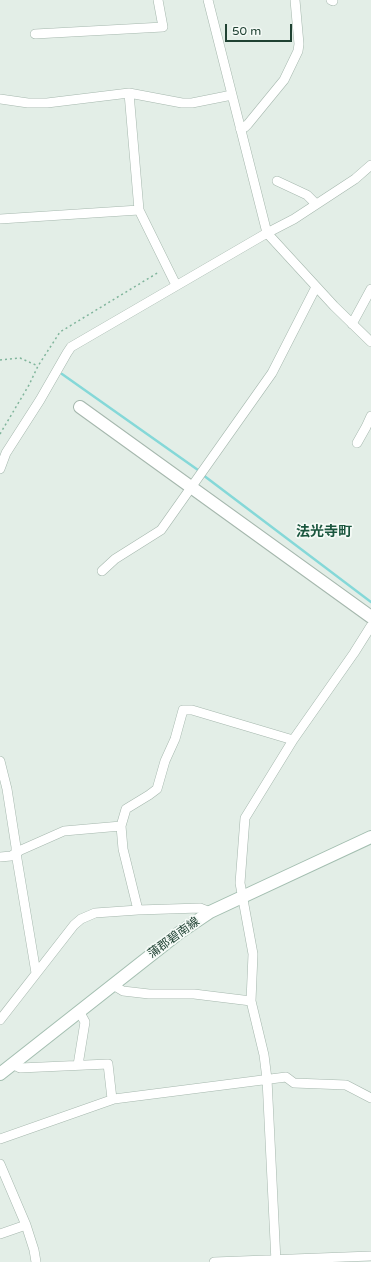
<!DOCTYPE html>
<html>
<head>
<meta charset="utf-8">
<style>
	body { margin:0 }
	#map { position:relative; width:371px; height:1262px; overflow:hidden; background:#e3eee7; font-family:"Varela Round",sans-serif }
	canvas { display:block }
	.scale { position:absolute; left:225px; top:24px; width:67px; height:18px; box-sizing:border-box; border:2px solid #204233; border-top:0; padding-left:5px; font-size:12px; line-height:14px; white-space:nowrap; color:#204233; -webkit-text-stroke:3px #f4faf6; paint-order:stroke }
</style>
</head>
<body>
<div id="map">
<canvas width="371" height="1262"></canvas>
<div class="scale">50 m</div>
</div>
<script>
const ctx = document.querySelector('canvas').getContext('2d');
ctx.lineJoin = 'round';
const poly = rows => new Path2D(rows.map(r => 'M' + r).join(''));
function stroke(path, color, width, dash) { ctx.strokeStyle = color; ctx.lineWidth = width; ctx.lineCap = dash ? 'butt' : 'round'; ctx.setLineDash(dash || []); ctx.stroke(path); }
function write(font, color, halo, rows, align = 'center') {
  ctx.font = font + ' "Varela Round","Noto Sans JP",sans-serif'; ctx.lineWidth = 3.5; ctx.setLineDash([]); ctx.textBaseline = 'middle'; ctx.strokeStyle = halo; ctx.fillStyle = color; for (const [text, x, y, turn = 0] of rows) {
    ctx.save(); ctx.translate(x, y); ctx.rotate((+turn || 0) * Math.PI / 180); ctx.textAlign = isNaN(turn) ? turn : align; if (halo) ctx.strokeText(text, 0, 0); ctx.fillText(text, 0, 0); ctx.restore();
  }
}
const stream = poly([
	[62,374,198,470,199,472],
	[203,475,371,602]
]);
const path = poly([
	[0,360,20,358,38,366],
	[0,434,29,385,38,366,60,332,159,272]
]);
const minor = poly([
	[208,0,267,233,334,306,371,342],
	[331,0,333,1],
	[35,34,163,27,158,0],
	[129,93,139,210,176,285],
	[0,99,28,103,47,103,129,93,182,103,192,103,232,95],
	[240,128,245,127,248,124,284,80,298,51,299,44,295,0],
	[277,181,307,195,316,204],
	[0,219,139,210],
	[352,324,371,289],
	[357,443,366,427,371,416],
	[0,469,6,453,40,400,67,353,71,347,267,233,294,219,355,179,371,165],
	[102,571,115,559,161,530,272,373,316,287],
	[0,761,7,789,16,847,16,853,36,973],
	[0,857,11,856,21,850,64,831,121,826],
	[138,910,123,849,121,826,126,809,149,795,157,789,165,761,175,739,183,710,192,710,293,740],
	[113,985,123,991,149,994,194,994,251,1001],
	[0,1020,74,925,81,919,95,913,138,910,200,908,210,912],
	[14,1063,16,1066,20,1068,108,1064,112,1099],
	[78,1065,85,1022,79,1011],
	[0,1139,114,1099,286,1077,294,1083,346,1085,371,1098],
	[0,1164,26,1225,34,1250,36,1262],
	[0,1234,26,1225],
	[214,1262,371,1256],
	[276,1262,267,1079,264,1055,251,1001,253,954,240,883,245,818,293,740,354,653,371,626]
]);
const tertiary = poly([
	[80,407,371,617]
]);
const secondary = poly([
	[0,1074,179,933,210,912,371,837]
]);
const streetNames = [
	["蒲郡碧南線",174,938,-36]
];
const quarterNames = [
	["法光寺町",324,532]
];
stroke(stream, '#85d8d8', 2.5);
stroke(minor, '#a5b7ad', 10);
stroke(tertiary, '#a5b7ad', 14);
stroke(secondary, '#a3beb0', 14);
stroke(path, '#80b59c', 1.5, [2, 3]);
stroke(minor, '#fff', 9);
stroke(tertiary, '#fff', 12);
stroke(secondary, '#fff', 12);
write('12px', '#204233', '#f4faf6', streetNames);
write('bold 14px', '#1a563e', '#f4faf6', quarterNames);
</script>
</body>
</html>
